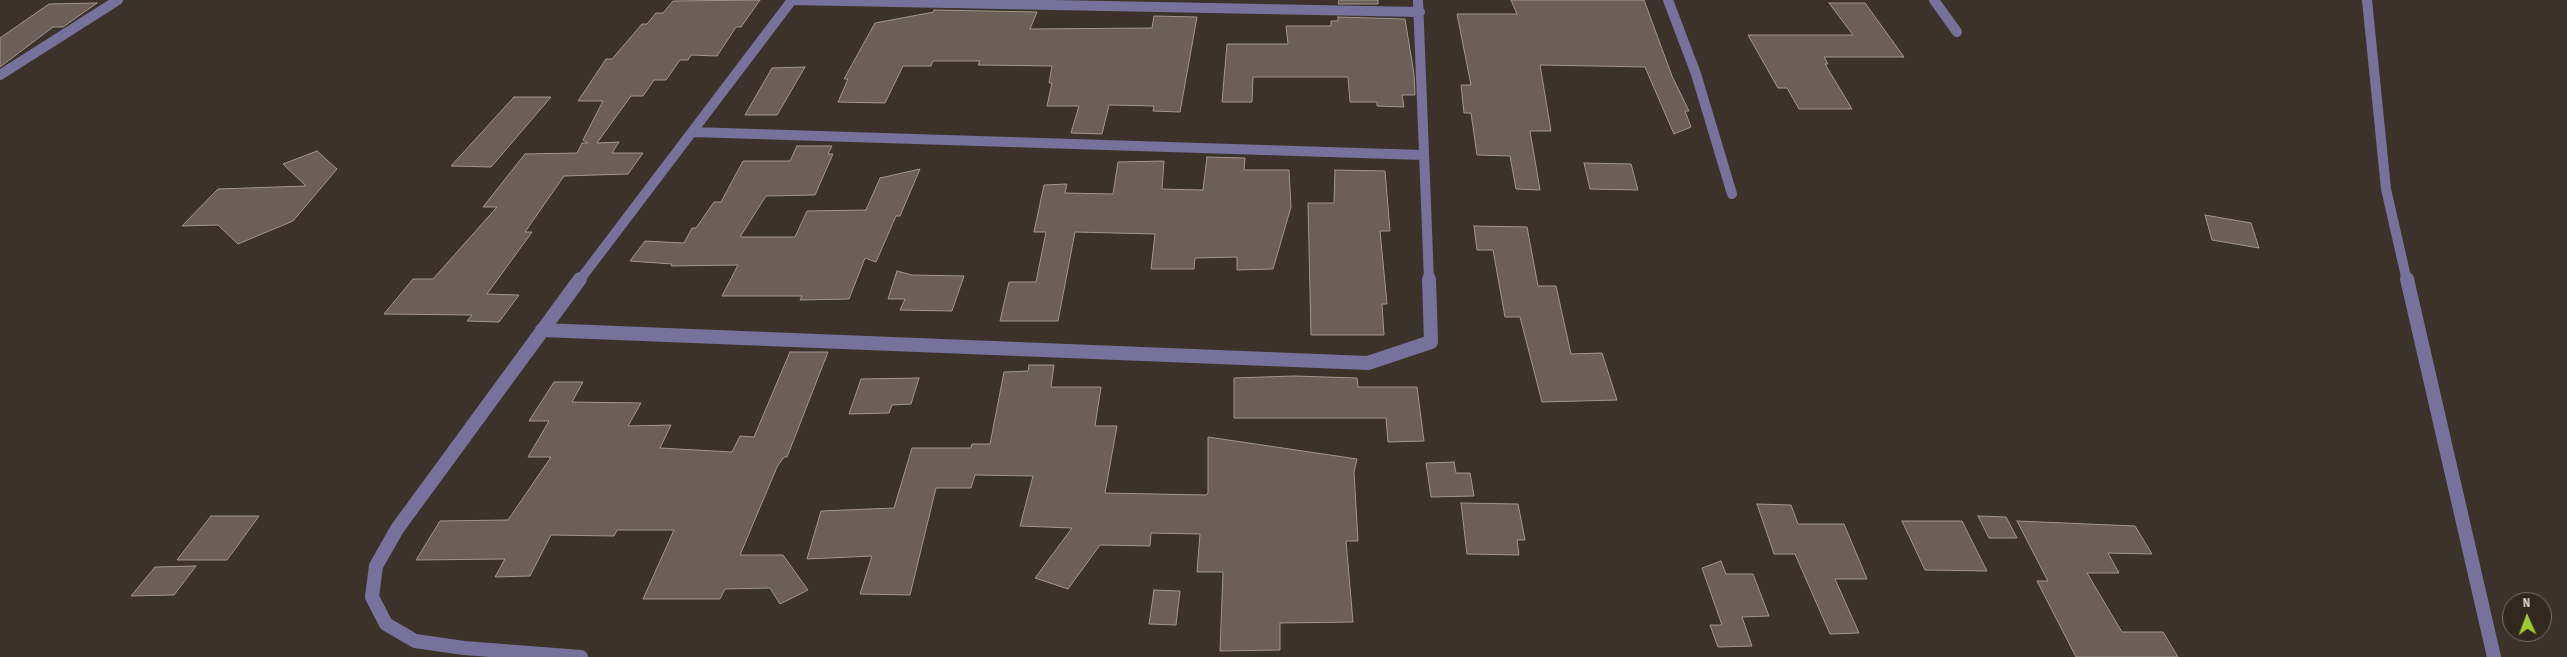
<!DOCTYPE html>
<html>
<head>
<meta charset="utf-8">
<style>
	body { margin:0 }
	#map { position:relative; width:2567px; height:657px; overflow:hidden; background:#3b3229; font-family:"Sofia Sans Condensed",sans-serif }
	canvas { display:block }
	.north { position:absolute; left:2502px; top:592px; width:50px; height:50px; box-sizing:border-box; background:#312820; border:1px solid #787069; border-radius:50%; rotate:358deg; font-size:14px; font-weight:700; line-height:20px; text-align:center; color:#e2ddd7 }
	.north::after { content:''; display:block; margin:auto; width:18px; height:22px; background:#9ccb32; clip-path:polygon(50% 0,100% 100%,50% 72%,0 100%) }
</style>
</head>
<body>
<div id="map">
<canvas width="2567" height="657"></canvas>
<div class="north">N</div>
</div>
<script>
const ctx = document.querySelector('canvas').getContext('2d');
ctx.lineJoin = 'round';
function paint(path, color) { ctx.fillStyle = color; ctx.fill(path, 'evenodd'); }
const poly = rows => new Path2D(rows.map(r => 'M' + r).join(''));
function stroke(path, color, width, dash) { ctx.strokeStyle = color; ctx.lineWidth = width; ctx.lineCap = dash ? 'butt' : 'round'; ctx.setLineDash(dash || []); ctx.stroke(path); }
const building = poly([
	[760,0,741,27,736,27,717,56,691,55,688,60,680,60,666,80,654,80,643,96,631,96,597,143,619,142,612,153,643,153,628,174,564,176,525,232,532,232,487,294,519,295,499,322,467,321,472,315,384,314,413,279,433,279,497,207,483,207,525,154,577,153,582,143,588,143,583,140,603,101,578,101,606,59,612,59,642,24,647,24,656,13,663,13,673,1,760,0],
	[1339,0,1378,0,1378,4,1338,4,1339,0],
	[1511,0,1644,0,1672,76,1689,111,1685,111,1691,127,1674,134,1645,67,1540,65,1551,131,1530,131,1540,190,1516,189,1510,156,1477,155,1471,113,1464,113,1461,85,1471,85,1457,14,1517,14,1511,0],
	[97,3,63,27,53,27,0,67,0,38,49,4,97,3],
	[1829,3,1865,3,1904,57,1824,57,1828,64,1825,64,1852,109,1799,109,1787,88,1778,88,1748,35,1853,35,1829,3],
	[934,10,1037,12,1030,29,1152,28,1154,16,1197,17,1180,112,1153,111,1154,106,1109,105,1102,134,1071,133,1079,106,1047,106,1052,83,1049,83,1052,66,978,65,980,61,933,61,931,66,903,66,885,103,838,102,848,79,844,79,875,23,934,12,934,10],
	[1338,17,1405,19,1414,74,1415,95,1402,95,1404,107,1377,106,1377,102,1350,102,1348,77,1253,77,1252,102,1222,102,1227,44,1288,44,1286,26,1331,26,1331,21,1338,21,1338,17],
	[805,67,777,115,745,115,772,68,805,67],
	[514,97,551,97,491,167,451,166,514,97],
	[797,146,832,146,828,154,833,154,815,195,766,196,740,237,795,237,807,211,866,210,880,178,920,169,900,216,896,216,876,262,865,258,849,299,800,300,802,296,722,296,738,265,671,266,672,264,630,261,645,241,684,243,692,228,696,228,714,202,721,202,743,161,790,161,797,146],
	[317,151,337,169,293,221,238,244,218,225,182,226,218,189,306,186,283,164,317,151],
	[1207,157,1245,158,1244,170,1289,170,1291,207,1273,269,1237,270,1237,257,1195,258,1194,269,1151,269,1155,234,1075,232,1058,321,1000,321,1009,282,1036,282,1046,232,1034,232,1044,185,1067,184,1065,193,1113,194,1118,162,1164,161,1162,189,1203,190,1207,157],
	[1584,163,1631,164,1638,190,1590,189,1584,163],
	[1335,170,1385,171,1390,231,1380,231,1387,304,1382,304,1384,335,1311,335,1308,203,1334,203,1335,170],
	[2205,215,2251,223,2259,248,2212,240,2205,215],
	[1474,226,1527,227,1538,286,1556,286,1571,354,1602,353,1617,400,1542,402,1520,317,1505,317,1493,250,1477,250,1474,226],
	[897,271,912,275,964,276,952,311,900,310,905,299,888,299,897,271],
	[790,352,828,352,787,457,784,457,777,467,740,555,783,555,808,590,780,604,770,588,725,589,720,599,643,599,674,530,617,530,614,536,551,535,530,576,495,577,505,559,416,560,440,521,508,520,551,457,528,457,549,421,529,421,554,382,583,382,572,402,641,403,628,426,671,425,660,448,732,452,740,436,754,437,790,352],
	[1029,365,1054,365,1051,387,1101,387,1095,426,1117,426,1105,493,1206,495,1208,493,1208,437,1357,459,1354,472,1358,541,1346,541,1353,622,1280,623,1280,650,1220,651,1223,572,1197,572,1200,534,1151,533,1150,546,1100,545,1068,589,1035,578,1072,528,1020,526,1033,476,975,475,971,488,936,488,910,595,860,594,872,556,807,559,821,511,894,508,912,448,971,448,972,444,990,444,1004,372,1028,371,1029,365],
	[1294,376,1357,378,1358,387,1417,387,1424,441,1388,442,1386,418,1234,418,1234,378,1294,376],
	[919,378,911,404,892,405,889,413,849,414,861,379,919,378],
	[1454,462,1456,473,1470,473,1474,496,1431,497,1426,463,1454,462],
	[1461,503,1518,504,1525,540,1517,540,1519,555,1467,554,1461,503],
	[1757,504,1791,505,1798,524,1844,524,1867,579,1835,579,1859,633,1830,634,1795,554,1774,554,1757,504],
	[211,516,259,516,227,560,177,560,211,516],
	[1978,516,2006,517,2017,538,1989,538,1978,516],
	[1902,521,1962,521,1987,571,1925,570,1902,521],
	[2017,521,2135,526,2152,554,2108,553,2119,573,2087,573,2122,632,2163,632,2178,657,2076,657,2037,581,2048,581,2017,521],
	[1721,561,1726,574,1753,574,1769,616,1742,617,1752,646,1718,647,1710,625,1722,625,1702,568,1721,561],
	[196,566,174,595,131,596,155,567,196,566],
	[1154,590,1180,591,1176,625,1149,624,1154,590]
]);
const minorFar1 = poly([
	[791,0,1420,12],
	[1418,0,1429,281],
	[1668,0,1696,74,1732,194],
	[1934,0,1957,32],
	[2367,0,2386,189,2407,281],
	[0,75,118,0],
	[692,132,1423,155],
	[579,281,792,0]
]);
const minor = poly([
	[580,279,397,529,376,566,372,597,386,624,415,641,464,648,581,657],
	[2407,279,2494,657],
	[542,330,1368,363,1431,342,1429,279]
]);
paint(building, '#6b5f57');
stroke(building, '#a3968d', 1);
stroke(minorFar1, '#77729b', 10);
stroke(minor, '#77729b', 14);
</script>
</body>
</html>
